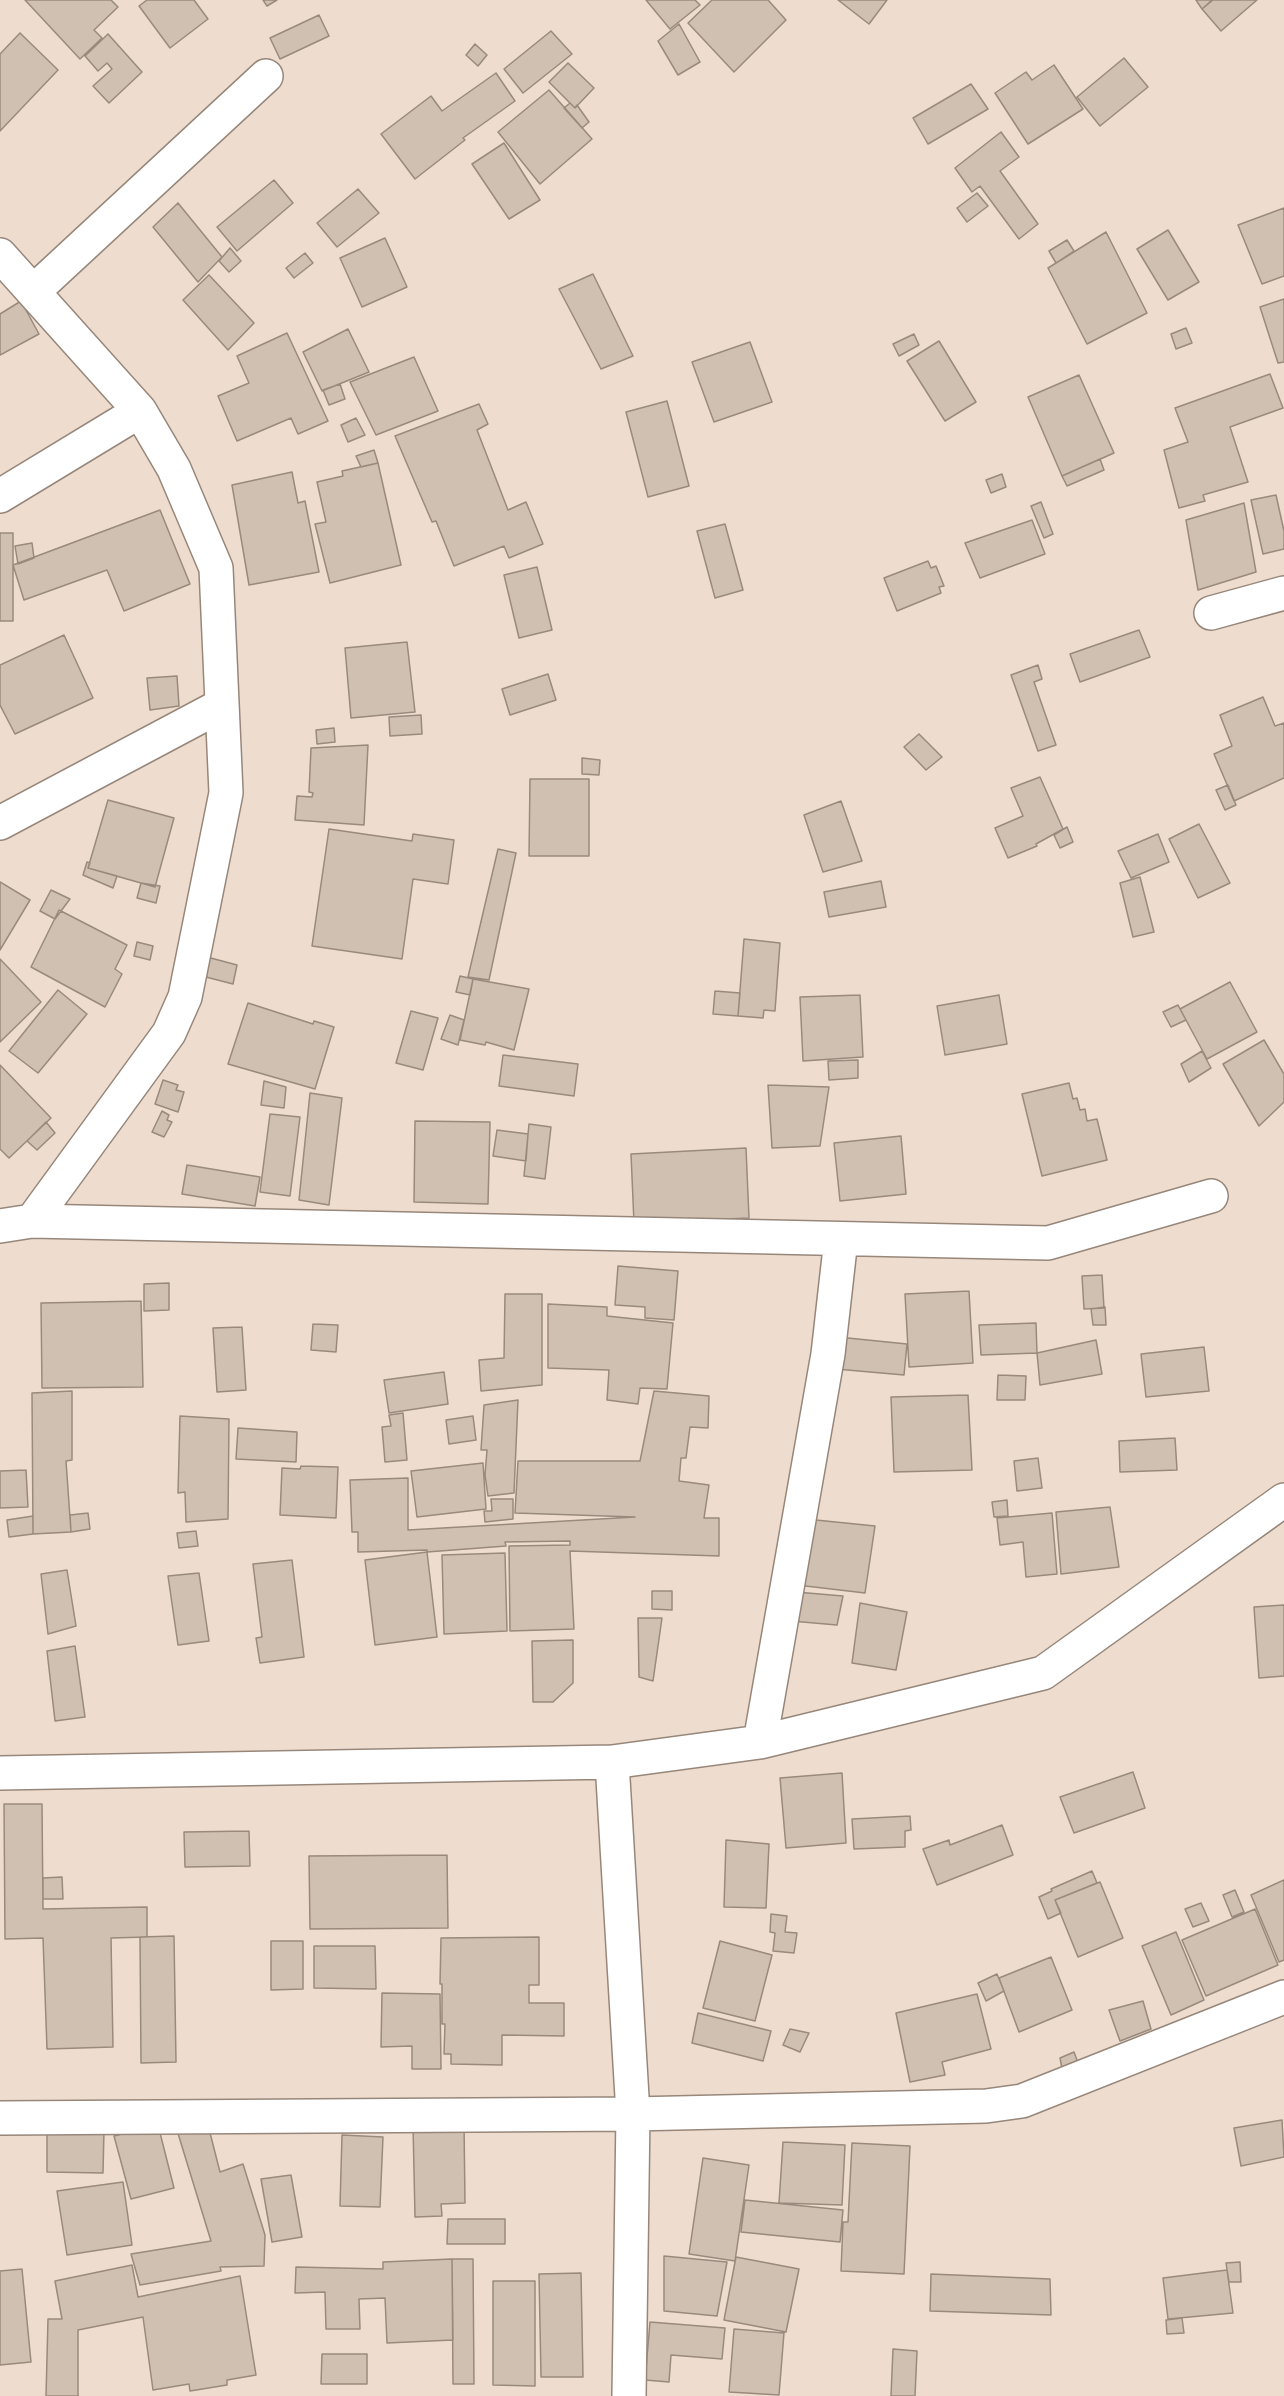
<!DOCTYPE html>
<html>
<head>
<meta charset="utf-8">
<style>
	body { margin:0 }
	canvas { display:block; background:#eeddcf }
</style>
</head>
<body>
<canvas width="1284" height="2396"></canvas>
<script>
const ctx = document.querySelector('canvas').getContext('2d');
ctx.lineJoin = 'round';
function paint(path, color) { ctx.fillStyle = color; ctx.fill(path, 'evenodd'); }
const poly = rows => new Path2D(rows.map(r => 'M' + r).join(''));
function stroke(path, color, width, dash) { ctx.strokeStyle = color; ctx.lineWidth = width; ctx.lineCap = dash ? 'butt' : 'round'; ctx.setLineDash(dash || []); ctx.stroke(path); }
const building = poly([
	[25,0,111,0,118,7,94,30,102,38,80,59,25,0],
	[147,0,194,0,208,19,170,48,139,6,147,0],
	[263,0,277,0,267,6,263,0],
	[646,0,695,0,700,5,670,29,646,0],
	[712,0,768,0,786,20,734,72,688,23,712,0],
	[838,0,887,0,869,24,838,0],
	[1196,0,1213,0,1202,9,1196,0],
	[1212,0,1257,0,1221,31,1202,9,1212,0],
	[319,15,329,36,280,59,270,38,319,15],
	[679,24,700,62,678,75,658,41,679,24],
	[551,31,572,54,523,93,504,69,551,31],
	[20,33,58,70,0,131,0,54,20,33],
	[108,34,142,72,109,103,93,86,112,69,107,63,98,71,85,56,108,34],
	[475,44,487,55,478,66,466,55,475,44],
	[1124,58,1148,87,1100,126,1077,97,1124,58],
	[568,63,594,88,575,108,549,82,568,63],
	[1054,65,1083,109,1028,144,995,93,1026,72,1032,80,1054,65],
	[496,73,515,101,463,138,465,140,415,179,381,134,431,96,442,111,496,73],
	[971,84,988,109,928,144,913,118,971,84],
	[549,90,592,139,540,184,498,132,549,90],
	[570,103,575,108,577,105,589,122,582,128,564,108,570,103],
	[1001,132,1019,157,1000,171,1038,224,1019,239,980,186,972,192,955,168,1001,132],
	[504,143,540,200,509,219,472,164,504,143],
	[274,180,293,203,237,251,217,227,274,180],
	[358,189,379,213,337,247,317,223,358,189],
	[977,193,988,206,967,222,957,208,977,193],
	[178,203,222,257,198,282,153,227,178,203],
	[1284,208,1284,276,1262,284,1238,225,1284,208],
	[1168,230,1199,282,1168,300,1137,249,1168,230],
	[1106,232,1147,313,1087,344,1048,268,1106,232],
	[385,238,407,287,362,307,340,258,385,238],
	[1067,240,1074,251,1056,263,1049,251,1067,240],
	[230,248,241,261,229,272,219,261,230,248],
	[305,253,313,263,294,278,286,268,305,253],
	[593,274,633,356,601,369,559,289,593,274],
	[209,275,254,323,228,350,183,300,209,275],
	[1284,299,1284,362,1278,363,1260,307,1284,299],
	[21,301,39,334,0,355,0,314,21,301],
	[1186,328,1192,343,1176,349,1171,334,1186,328],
	[348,329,369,372,322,391,303,352,348,329],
	[287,333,328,421,298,434,291,418,237,441,218,396,249,383,237,356,287,333],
	[914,334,919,345,899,356,893,344,914,334],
	[939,341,976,402,945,421,907,361,939,341],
	[750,342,772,402,714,422,692,362,750,342],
	[414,357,438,411,376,435,350,382,414,357],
	[1270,374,1283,408,1230,427,1248,482,1203,495,1205,501,1179,508,1164,450,1188,442,1175,408,1270,374],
	[1079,375,1114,453,1062,476,1028,397,1079,375],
	[340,384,345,399,329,405,323,390,340,384],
	[667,401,689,486,648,497,626,412,667,401],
	[479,404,488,424,477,430,508,510,526,502,543,544,509,558,504,546,454,566,436,521,432,522,395,436,479,404],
	[356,418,365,435,348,442,341,425,356,418],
	[374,450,378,463,361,467,356,456,374,450],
	[1100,459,1104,470,1067,486,1062,476,1100,459],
	[378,463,401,565,330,583,315,524,326,522,317,482,343,476,342,471,378,463],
	[292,472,298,503,305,501,319,572,249,585,232,485,292,472],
	[1002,474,1006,487,991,493,986,480,1002,474],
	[1276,495,1284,531,1284,549,1263,554,1251,500,1276,495],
	[1041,502,1053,534,1044,538,1031,506,1041,502],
	[1244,503,1256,572,1198,590,1186,520,1244,503],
	[160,510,190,584,124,611,107,570,24,600,13,565,160,510],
	[1032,520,1045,554,980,578,965,543,1032,520],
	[725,524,743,590,715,598,697,531,725,524],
	[0,533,13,533,13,621,0,621,0,533],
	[32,543,34,558,18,564,15,546,32,543],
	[928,561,931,568,936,566,944,586,939,587,941,593,897,611,884,578,928,561],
	[537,567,552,630,519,638,504,575,537,567],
	[1139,630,1150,657,1080,682,1070,654,1139,630],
	[64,635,93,698,15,734,0,705,0,665,64,635],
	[407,642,415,712,351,718,345,648,407,642],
	[1038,665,1042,679,1034,682,1056,745,1038,751,1011,675,1038,665],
	[548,674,556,700,510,715,502,689,548,674],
	[177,676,179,706,150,710,147,678,177,676],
	[1263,697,1275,726,1284,723,1284,778,1234,801,1214,754,1232,746,1220,715,1263,697],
	[421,715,422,734,390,736,389,717,421,715],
	[334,728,335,742,317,744,316,730,334,728],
	[919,734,942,757,926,770,904,747,919,734],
	[368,745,364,825,295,820,297,796,312,797,313,793,309,792,311,748,368,745],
	[582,758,600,760,599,775,582,774,582,758],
	[1040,777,1063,829,1036,844,1037,846,1008,858,995,828,1023,816,1011,788,1040,777],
	[530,779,589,779,589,856,529,856,530,779],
	[1228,785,1236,805,1225,810,1216,790,1228,785],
	[108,800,174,818,155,887,88,868,108,800],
	[841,801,862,861,823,872,804,815,841,801],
	[1199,824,1230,883,1198,898,1169,839,1199,824],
	[1067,827,1073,842,1060,848,1054,835,1067,827],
	[329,829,412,841,413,834,454,840,448,884,413,879,402,959,312,946,329,829],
	[1158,834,1169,862,1131,878,1118,851,1158,834],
	[498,849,516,853,489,980,468,977,498,849],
	[87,862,90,863,88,868,117,876,113,888,83,875,87,862],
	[1140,877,1154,932,1133,937,1120,883,1140,877],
	[881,881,886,907,829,917,824,892,881,881],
	[0,882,30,900,0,950,0,882],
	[141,883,160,886,156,903,137,898,141,883],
	[51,890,70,899,55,919,40,911,51,890],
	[59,910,127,945,115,969,122,974,105,1007,31,967,59,910],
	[744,939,780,943,775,1011,764,1010,763,1018,738,1016,744,939],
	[137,942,153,946,150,960,134,956,137,942],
	[207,957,237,965,233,984,202,976,207,957],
	[0,959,41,1002,0,1042,0,959],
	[460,976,473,979,470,995,456,992,460,976],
	[473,979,529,989,514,1050,486,1042,485,1045,460,1040,473,979],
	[1230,982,1257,1032,1207,1059,1180,1009,1230,982],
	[58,990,87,1014,38,1073,9,1051,58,990],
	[715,991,740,993,738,1016,713,1014,715,991],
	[860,995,863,1057,803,1061,800,997,860,995],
	[999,995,1007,1044,945,1055,937,1006,999,995],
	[248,1003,313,1024,314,1021,334,1027,315,1089,228,1064,248,1003],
	[1178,1005,1186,1020,1171,1027,1163,1012,1178,1005],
	[411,1011,438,1018,423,1070,396,1063,411,1011],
	[450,1015,464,1020,458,1045,441,1039,450,1015],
	[1264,1040,1284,1074,1284,1102,1259,1126,1223,1064,1264,1040],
	[1202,1051,1211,1068,1189,1082,1181,1064,1202,1051],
	[503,1055,578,1064,574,1096,499,1086,503,1055],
	[858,1060,858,1078,829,1080,828,1061,858,1060],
	[0,1065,51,1118,9,1158,0,1149,0,1065],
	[163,1080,178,1085,176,1090,184,1092,178,1112,155,1104,163,1080],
	[264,1081,286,1087,284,1108,261,1105,264,1081],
	[1069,1083,1073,1099,1077,1098,1080,1110,1085,1109,1087,1121,1097,1119,1107,1160,1042,1176,1022,1094,1069,1083],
	[768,1085,829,1087,820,1146,772,1148,768,1085],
	[310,1093,342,1098,329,1205,299,1200,310,1093],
	[162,1111,169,1115,167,1120,172,1122,164,1137,152,1132,162,1111],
	[270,1114,300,1117,290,1196,260,1192,270,1114],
	[415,1121,490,1122,488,1204,414,1202,415,1121],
	[46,1122,55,1133,37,1150,27,1141,46,1122],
	[529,1124,551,1127,545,1179,524,1176,529,1124],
	[497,1130,528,1134,526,1161,493,1156,497,1130],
	[901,1136,906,1194,840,1201,834,1143,901,1136],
	[746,1148,749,1218,634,1223,631,1154,746,1148],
	[187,1165,260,1177,255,1206,182,1194,187,1165],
	[618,1266,678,1271,674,1320,645,1318,645,1307,615,1305,618,1266],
	[1102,1275,1104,1308,1084,1309,1082,1276,1102,1275],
	[169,1283,169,1310,144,1311,144,1284,169,1283],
	[969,1291,973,1363,909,1367,905,1294,969,1291],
	[505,1294,542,1294,542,1385,481,1391,479,1360,504,1358,505,1294],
	[141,1301,143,1387,42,1388,41,1303,141,1301],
	[548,1304,607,1307,607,1316,673,1323,667,1389,640,1388,638,1404,607,1400,609,1370,548,1368,548,1304],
	[1105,1307,1106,1325,1093,1325,1091,1309,1105,1307],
	[1036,1323,1037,1353,981,1355,979,1325,1036,1323],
	[313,1324,338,1325,336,1352,311,1350,313,1324],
	[242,1327,246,1390,217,1392,213,1328,242,1327],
	[838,1337,907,1344,904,1375,836,1369,838,1337],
	[1096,1340,1102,1374,1040,1385,1037,1353,1096,1340],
	[1204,1347,1209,1391,1146,1397,1141,1354,1204,1347],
	[444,1372,448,1404,389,1413,384,1380,444,1372],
	[998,1375,1026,1376,1025,1400,997,1400,998,1375],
	[72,1391,72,1460,66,1461,71,1532,33,1534,32,1393,72,1391],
	[654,1391,709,1396,708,1428,690,1427,686,1458,681,1458,679,1481,709,1485,704,1518,719,1518,719,1556,570,1551,574,1629,510,1631,509,1546,570,1545,570,1541,505,1542,506,1546,427,1552,427,1550,358,1552,358,1532,352,1532,350,1480,408,1478,408,1530,635,1517,515,1513,518,1461,640,1461,654,1391],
	[968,1395,972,1470,894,1472,891,1397,968,1395],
	[518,1400,514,1493,488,1496,485,1475,487,1450,481,1450,484,1405,518,1400],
	[403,1413,407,1460,385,1462,382,1427,391,1426,389,1415,403,1413],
	[180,1416,229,1419,228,1519,186,1522,185,1492,178,1493,180,1416],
	[473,1416,476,1440,449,1444,446,1420,473,1416],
	[238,1428,297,1432,296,1462,236,1459,238,1428],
	[1175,1438,1177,1470,1120,1472,1119,1441,1175,1438],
	[1038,1458,1042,1488,1017,1491,1014,1461,1038,1458],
	[483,1463,486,1509,417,1517,411,1471,483,1463],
	[301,1466,338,1467,336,1518,280,1515,282,1468,300,1469,301,1466],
	[26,1470,28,1507,0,1508,0,1471,26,1470],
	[491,1499,513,1499,513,1519,485,1522,484,1511,492,1511,491,1499],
	[1007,1500,1008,1516,994,1517,992,1502,1007,1500],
	[1110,1507,1119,1567,1061,1574,1056,1512,1110,1507],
	[88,1513,90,1529,71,1532,70,1515,88,1513],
	[1052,1513,1057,1574,1026,1577,1023,1542,1000,1545,997,1518,1052,1513],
	[33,1516,33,1534,9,1537,7,1520,33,1516],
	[806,1519,875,1526,865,1593,797,1585,806,1519],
	[196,1531,198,1546,179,1548,177,1533,196,1531],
	[427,1552,437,1637,375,1645,365,1560,427,1552],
	[505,1553,507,1631,444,1634,442,1555,505,1553],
	[292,1560,304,1657,260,1663,256,1638,262,1637,253,1564,292,1560],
	[67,1570,76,1626,48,1634,41,1574,67,1570],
	[199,1573,209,1641,178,1645,168,1576,199,1573],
	[652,1591,672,1591,672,1610,652,1609,652,1591],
	[796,1592,843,1596,837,1625,791,1621,796,1592],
	[860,1603,907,1612,896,1670,852,1663,860,1603],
	[1284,1605,1284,1676,1259,1678,1254,1607,1284,1605],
	[638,1618,662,1618,653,1681,639,1677,638,1618],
	[573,1640,573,1683,553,1702,533,1702,532,1641,573,1640],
	[75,1646,85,1717,55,1721,47,1651,75,1646],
	[1133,1772,1145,1808,1074,1833,1060,1797,1133,1772],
	[842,1773,846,1843,786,1848,780,1778,842,1773],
	[4,1804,42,1804,43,1909,147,1907,147,1937,111,1938,113,2047,47,2049,43,1938,5,1939,4,1804],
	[910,1816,911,1830,905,1831,905,1847,854,1849,852,1819,910,1816],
	[1002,1825,1013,1855,937,1885,923,1849,949,1840,950,1845,1002,1825],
	[249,1831,250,1866,185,1867,184,1832,249,1831],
	[726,1840,769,1844,766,1908,724,1907,726,1840],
	[447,1855,448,1928,310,1929,309,1856,447,1855],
	[1092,1871,1097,1883,1055,1900,1061,1913,1048,1919,1039,1897,1052,1891,1051,1889,1092,1871],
	[62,1877,63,1899,43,1899,43,1878,62,1877],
	[1284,1880,1284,1960,1279,1962,1251,1895,1284,1880],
	[1100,1882,1123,1938,1078,1957,1055,1900,1100,1882],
	[1235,1890,1244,1912,1232,1917,1223,1895,1235,1890],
	[1201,1903,1209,1921,1193,1927,1185,1909,1201,1903],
	[1255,1909,1278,1965,1206,1996,1182,1940,1255,1909],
	[771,1914,787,1916,785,1932,797,1933,794,1953,773,1951,775,1933,770,1932,771,1914],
	[1176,1932,1204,2000,1171,2015,1142,1946,1176,1932],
	[174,1936,176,2062,141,2063,140,1937,174,1936],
	[539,1937,539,1985,529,1985,529,2003,564,2003,564,2036,502,2035,502,2065,451,2064,451,2054,444,2054,445,2024,442,2024,442,1984,440,1984,441,1938,539,1937],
	[271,1941,303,1941,303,1989,271,1990,271,1941],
	[720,1941,772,1955,755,2021,703,2008,720,1941],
	[314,1946,375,1946,376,1989,314,1988,314,1946],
	[1051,1957,1072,2010,1019,2032,999,1978,1051,1957],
	[997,1974,1004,1991,986,2001,978,1983,997,1974],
	[382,1993,440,1994,441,2069,412,2069,412,2046,381,2047,382,1993],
	[977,1994,991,2049,942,2062,945,2075,910,2082,896,2013,977,1994],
	[1143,2001,1151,2029,1120,2041,1109,2010,1143,2001],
	[698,2013,771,2031,763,2061,692,2043,698,2013],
	[790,2029,809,2033,800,2052,783,2045,790,2029],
	[1074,2052,1080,2068,1063,2074,1060,2058,1074,2052],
	[1282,2120,1284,2157,1241,2166,1234,2128,1282,2120],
	[464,2123,465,2203,441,2204,442,2216,415,2217,413,2125,464,2123],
	[158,2125,174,2188,131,2199,114,2136,158,2125],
	[208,2125,220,2172,243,2164,265,2235,264,2266,220,2267,221,2271,140,2285,131,2254,211,2241,176,2127,208,2125],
	[47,2129,104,2130,103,2173,47,2172,47,2129],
	[342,2135,383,2137,380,2207,340,2206,342,2135],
	[783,2142,845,2145,842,2205,779,2203,783,2142],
	[852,2143,910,2146,904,2274,841,2271,843,2222,848,2222,852,2143],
	[703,2158,749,2165,735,2261,689,2254,703,2158],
	[291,2175,302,2237,272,2242,261,2179,291,2175],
	[123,2182,132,2245,67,2255,57,2191,123,2182],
	[745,2200,843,2210,840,2242,741,2232,745,2200],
	[448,2219,505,2219,505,2244,447,2244,448,2219],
	[664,2256,727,2262,717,2316,664,2311,664,2256],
	[736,2257,799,2269,786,2332,724,2320,736,2257],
	[452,2259,453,2340,387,2343,385,2298,359,2299,360,2329,326,2329,325,2292,295,2293,296,2267,383,2269,383,2262,452,2259],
	[452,2259,473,2259,474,2384,453,2384,452,2259],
	[1240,2262,1241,2282,1229,2282,1226,2263,1240,2262],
	[132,2265,138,2297,240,2276,256,2375,227,2380,227,2385,190,2391,189,2384,153,2390,143,2317,78,2330,78,2396,46,2396,48,2319,62,2319,55,2281,132,2265],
	[22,2269,31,2362,0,2365,0,2271,22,2269],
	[1227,2270,1233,2313,1168,2319,1163,2278,1227,2270],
	[581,2273,583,2377,541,2377,539,2274,581,2273],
	[931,2274,1050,2279,1051,2315,930,2311,931,2274],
	[493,2281,535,2281,535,2386,493,2385,493,2281],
	[1182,2318,1184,2333,1167,2334,1166,2320,1182,2318],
	[650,2322,725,2328,722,2359,671,2355,669,2382,645,2380,650,2322],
	[734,2329,784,2333,779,2395,729,2392,734,2329],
	[893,2349,917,2351,915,2396,891,2396,893,2349],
	[322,2354,367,2354,367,2384,321,2384,322,2354]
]);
const minor = poly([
	[0,255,140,411,174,469,216,568,226,793,185,997,169,1033,32,1221],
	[34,291,266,76],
	[0,496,140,411],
	[1211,613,1284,593],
	[0,823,222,705],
	[0,1226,32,1221,1048,1243,1211,1196],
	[760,1742,828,1354,841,1239],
	[612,1762,633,2114,629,2396],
	[0,1773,612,1762,760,1742,1043,1673,1284,1500],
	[0,2118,633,2114,986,2106,1022,2101,1284,1997]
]);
paint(building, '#d0c0b2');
stroke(building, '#998a7d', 1.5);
stroke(minor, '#97877a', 36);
stroke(minor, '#fff', 33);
</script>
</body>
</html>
